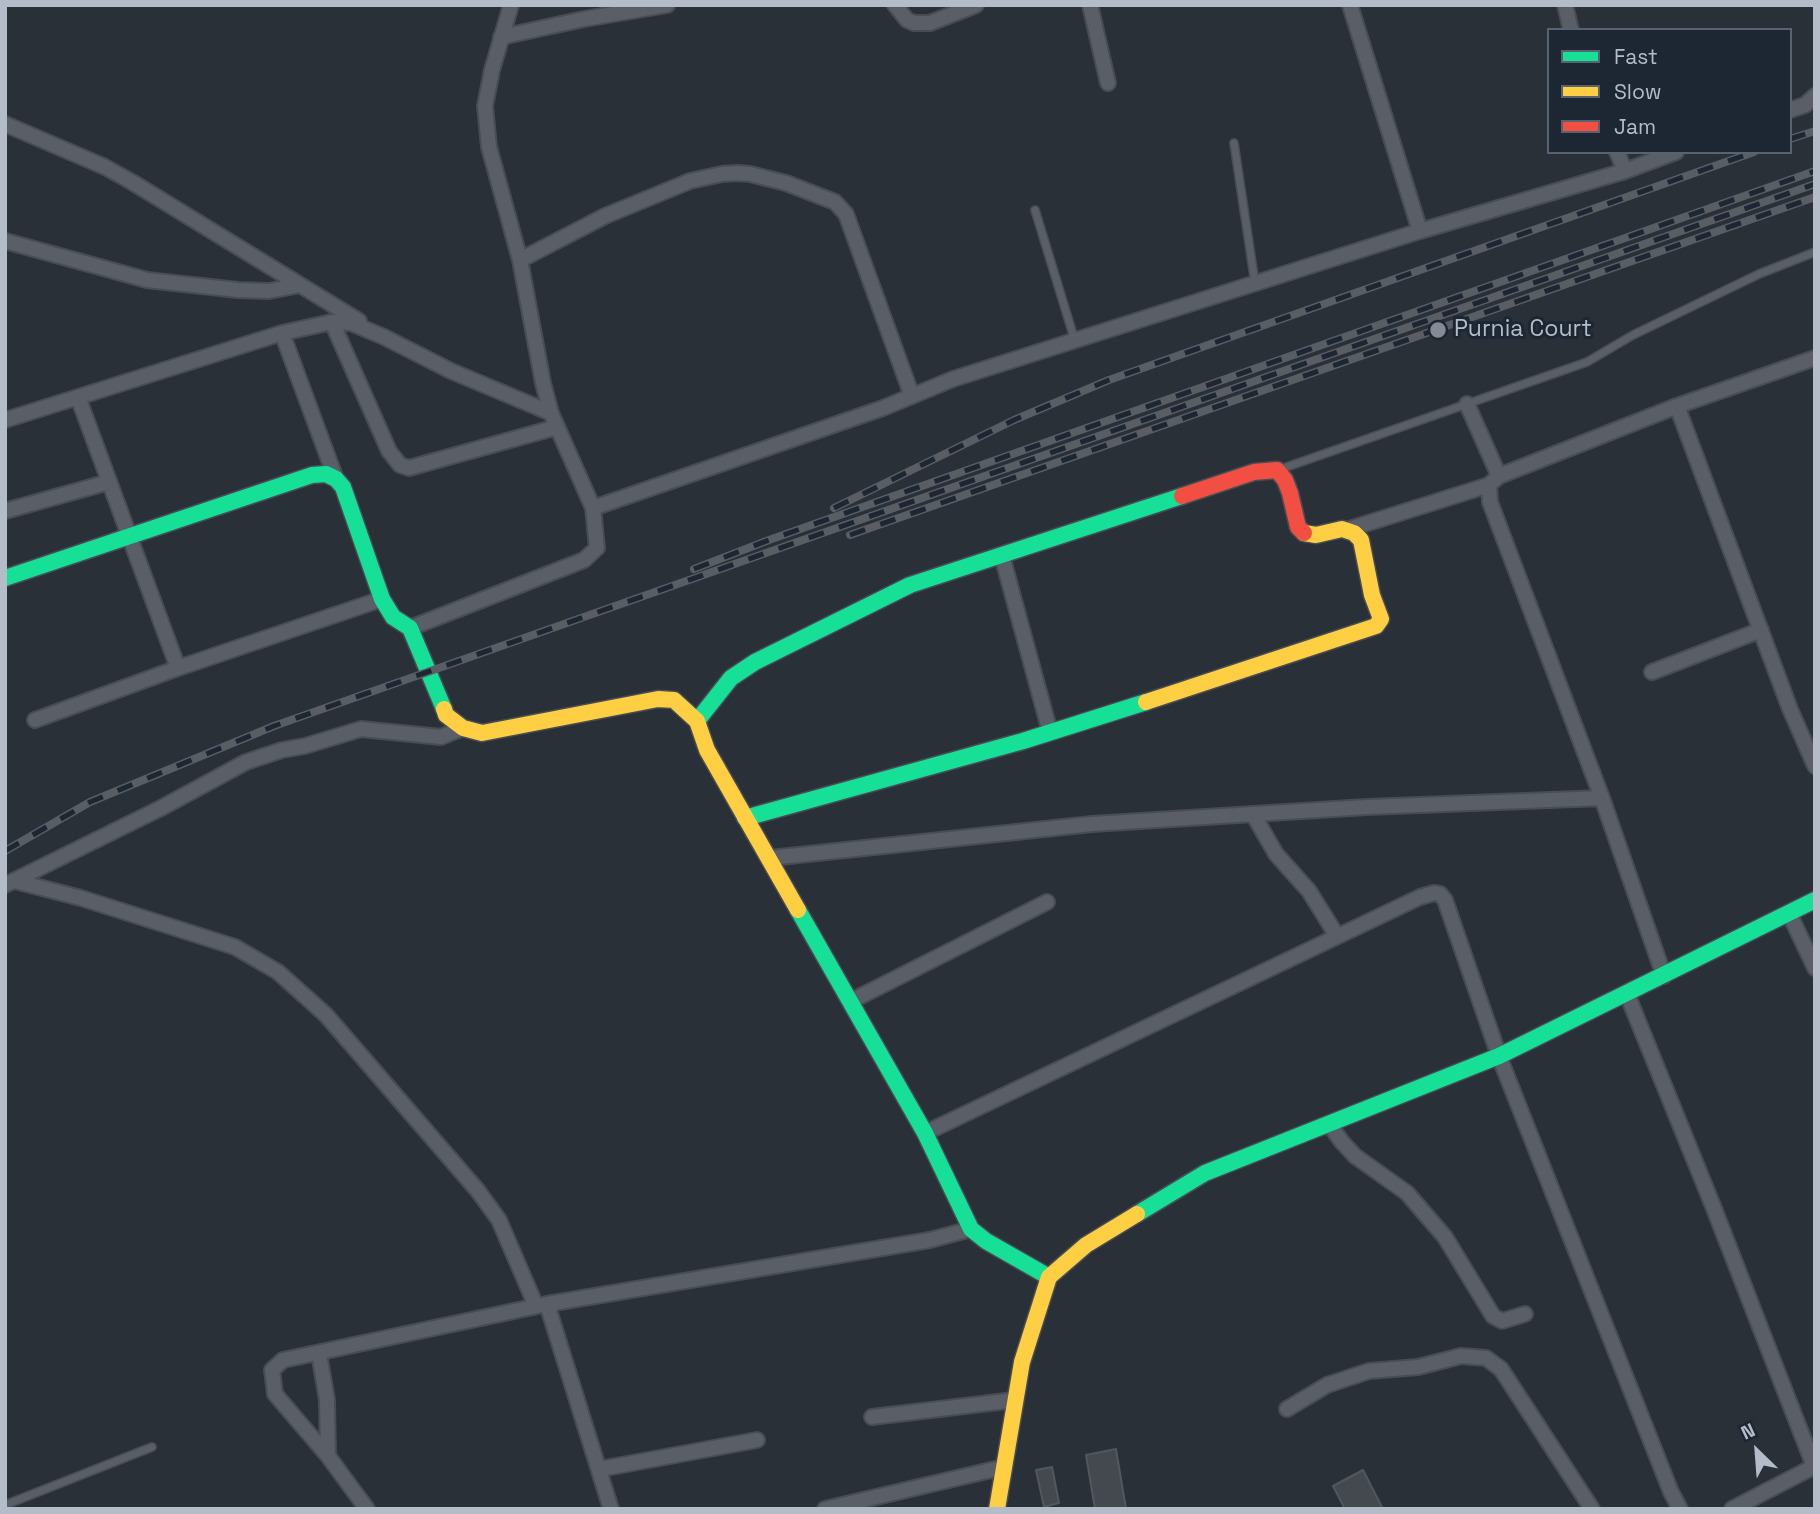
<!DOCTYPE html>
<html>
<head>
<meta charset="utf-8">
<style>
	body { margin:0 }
	#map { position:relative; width:1820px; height:1514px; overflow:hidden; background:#2a3038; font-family:"Space Grotesk",sans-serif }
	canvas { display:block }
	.frame { position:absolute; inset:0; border:7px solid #b4bcc9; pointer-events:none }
	.legend { position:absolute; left:1547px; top:28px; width:245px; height:126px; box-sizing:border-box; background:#1d2633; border:2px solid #59626f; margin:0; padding:9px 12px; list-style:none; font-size:21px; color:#b4bcc9 }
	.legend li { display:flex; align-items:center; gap:14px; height:35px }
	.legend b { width:35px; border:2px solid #59626f }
	.north { position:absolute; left:1722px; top:1416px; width:70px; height:70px; -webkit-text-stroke:5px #1d2633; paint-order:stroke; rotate:335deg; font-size:19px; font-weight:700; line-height:28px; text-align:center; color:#b4bcc9 }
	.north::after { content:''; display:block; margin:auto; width:24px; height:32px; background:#b4bcc9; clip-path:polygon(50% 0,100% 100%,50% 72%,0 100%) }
</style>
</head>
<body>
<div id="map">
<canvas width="1820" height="1514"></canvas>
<div class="frame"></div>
<ul class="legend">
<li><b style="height:9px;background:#16e098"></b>Fast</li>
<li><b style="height:9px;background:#ffcf43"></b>Slow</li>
<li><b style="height:9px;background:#f24e42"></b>Jam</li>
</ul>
<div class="north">N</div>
</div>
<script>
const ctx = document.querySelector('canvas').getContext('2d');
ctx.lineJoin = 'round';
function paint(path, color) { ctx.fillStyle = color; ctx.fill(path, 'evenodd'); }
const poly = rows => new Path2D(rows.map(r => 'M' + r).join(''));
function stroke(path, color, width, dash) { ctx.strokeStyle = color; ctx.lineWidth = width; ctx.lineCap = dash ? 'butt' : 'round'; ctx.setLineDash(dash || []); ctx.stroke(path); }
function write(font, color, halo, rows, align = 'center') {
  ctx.font = font + ' "Space Grotesk",sans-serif'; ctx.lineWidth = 6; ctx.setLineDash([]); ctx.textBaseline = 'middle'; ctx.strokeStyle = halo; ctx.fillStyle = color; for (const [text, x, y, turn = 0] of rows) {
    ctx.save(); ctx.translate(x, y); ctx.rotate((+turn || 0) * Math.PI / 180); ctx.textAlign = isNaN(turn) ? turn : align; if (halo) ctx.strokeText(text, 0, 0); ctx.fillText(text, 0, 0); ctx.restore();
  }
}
const building = poly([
	[1116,1449,1126,1509,1095,1509,1086,1455,1116,1449],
	[1052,1467,1059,1503,1044,1507,1036,1470,1052,1467],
	[1363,1470,1383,1509,1345,1509,1333,1486,1363,1470]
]);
const lane = poly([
	[1234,143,1255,283],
	[1035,210,1075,341],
	[1278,470,1587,362,1633,335,1759,274,1815,252],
	[5,1505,152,1447]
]);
const street = poly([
	[895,5,907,20,914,23,930,23,976,5],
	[1090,5,1108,83],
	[1350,5,1420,231],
	[1565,5,1571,30],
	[501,37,584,19,667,5],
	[1790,110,1805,105,1815,96],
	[5,124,105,167,132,182,359,321],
	[1617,152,1625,171],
	[5,241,147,280,238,290,269,291,300,285],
	[520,260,605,216,690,181,722,174,738,173,750,174,786,183,835,202,846,214,912,396],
	[332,322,389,451,400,465,409,468,557,427],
	[282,333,336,479],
	[78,397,178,668],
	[1467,404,1499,476],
	[1677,406,1790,709,1815,766],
	[5,420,282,333,332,322,351,323,384,337,451,371,551,413],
	[593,508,883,408,953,379,1420,231,1625,171,1676,152],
	[5,511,109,482],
	[1346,530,1489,485],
	[1002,556,1050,732],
	[410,628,584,560,597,548,593,508,551,413,543,383,520,260,489,147,485,106,492,70,511,5],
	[1652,672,1761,630],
	[35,720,178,668,382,599],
	[1253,814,1276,854,1309,891,1337,936],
	[770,858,1092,824,1367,807,1602,798],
	[15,881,81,898,235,947,278,972,326,1015,478,1191,499,1220,536,1306],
	[5,885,161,808,246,762,282,750,305,746,361,729,441,737,463,728],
	[1789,913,1815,968],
	[1664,976,1602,798,1490,502,1489,485,1499,476,1677,406,1815,358],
	[1627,994,1713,1206,1814,1466],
	[851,1001,1047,902],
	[1329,1124,1342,1142,1355,1156,1407,1193,1445,1237,1493,1316,1502,1321,1525,1314],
	[925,1133,1420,897,1434,893,1440,894,1445,900,1499,1056,1671,1492,1680,1509],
	[547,1304,611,1509],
	[319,1354,327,1400,328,1456],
	[1287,1409,1327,1385,1369,1371,1418,1367,1461,1356,1486,1358,1501,1369,1592,1509],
	[872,1417,1015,1400],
	[600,1469,757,1440],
	[367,1509,328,1456,275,1394,272,1370,283,1360,547,1304,930,1240,971,1229],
	[825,1509,1004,1467],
	[1732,1509,1815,1466]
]);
const fast = poly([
	[5,578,312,475,326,474,336,479,343,487,382,599,393,617,410,628,444,709],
	[697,721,731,678,755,662,910,585,1182,496],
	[745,818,1023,741,1146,702],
	[798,910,925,1133,971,1229,986,1241,1049,1277],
	[1137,1214,1205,1173,1499,1056,1815,900]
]);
const slow = poly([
	[1146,702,1376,626,1381,619,1372,595,1361,540,1354,533,1342,529,1316,535,1304,533],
	[444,709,446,715,463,728,482,733,658,699,674,700,697,721,707,750,798,910],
	[997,1509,1022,1362,1049,1277,1086,1245,1137,1214]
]);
const jam = poly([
	[1182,496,1254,472,1277,470,1285,480,1290,493,1298,527,1304,533]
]);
const rail = poly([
	[1790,139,1815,131],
	[834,508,1014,420,1109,380,1754,152],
	[850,535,1815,197],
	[694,569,769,540,1815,171],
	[5,851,90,802,274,726,1815,184]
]);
const markers = [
	[1438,330,9,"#848b96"]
];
const poiNames = [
	["Purnia Court",1454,330]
];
paint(building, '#444950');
stroke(building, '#52575f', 2);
stroke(lane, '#484c53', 10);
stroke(street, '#484c53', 18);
stroke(fast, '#484c53', 19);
stroke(slow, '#484c53', 19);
stroke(jam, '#484c53', 19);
stroke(lane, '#5a5e66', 7);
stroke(street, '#5a5e66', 14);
stroke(fast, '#16e098', 16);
stroke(slow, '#ffcf43', 16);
stroke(jam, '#f24e42', 16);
stroke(rail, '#595d64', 8);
stroke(rail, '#1d2633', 5, [16]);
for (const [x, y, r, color] of markers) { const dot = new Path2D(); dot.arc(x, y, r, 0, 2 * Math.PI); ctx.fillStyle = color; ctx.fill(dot); stroke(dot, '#1d2633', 2.5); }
write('23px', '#b4bcc9', '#1d2633', poiNames, 'left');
</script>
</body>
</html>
